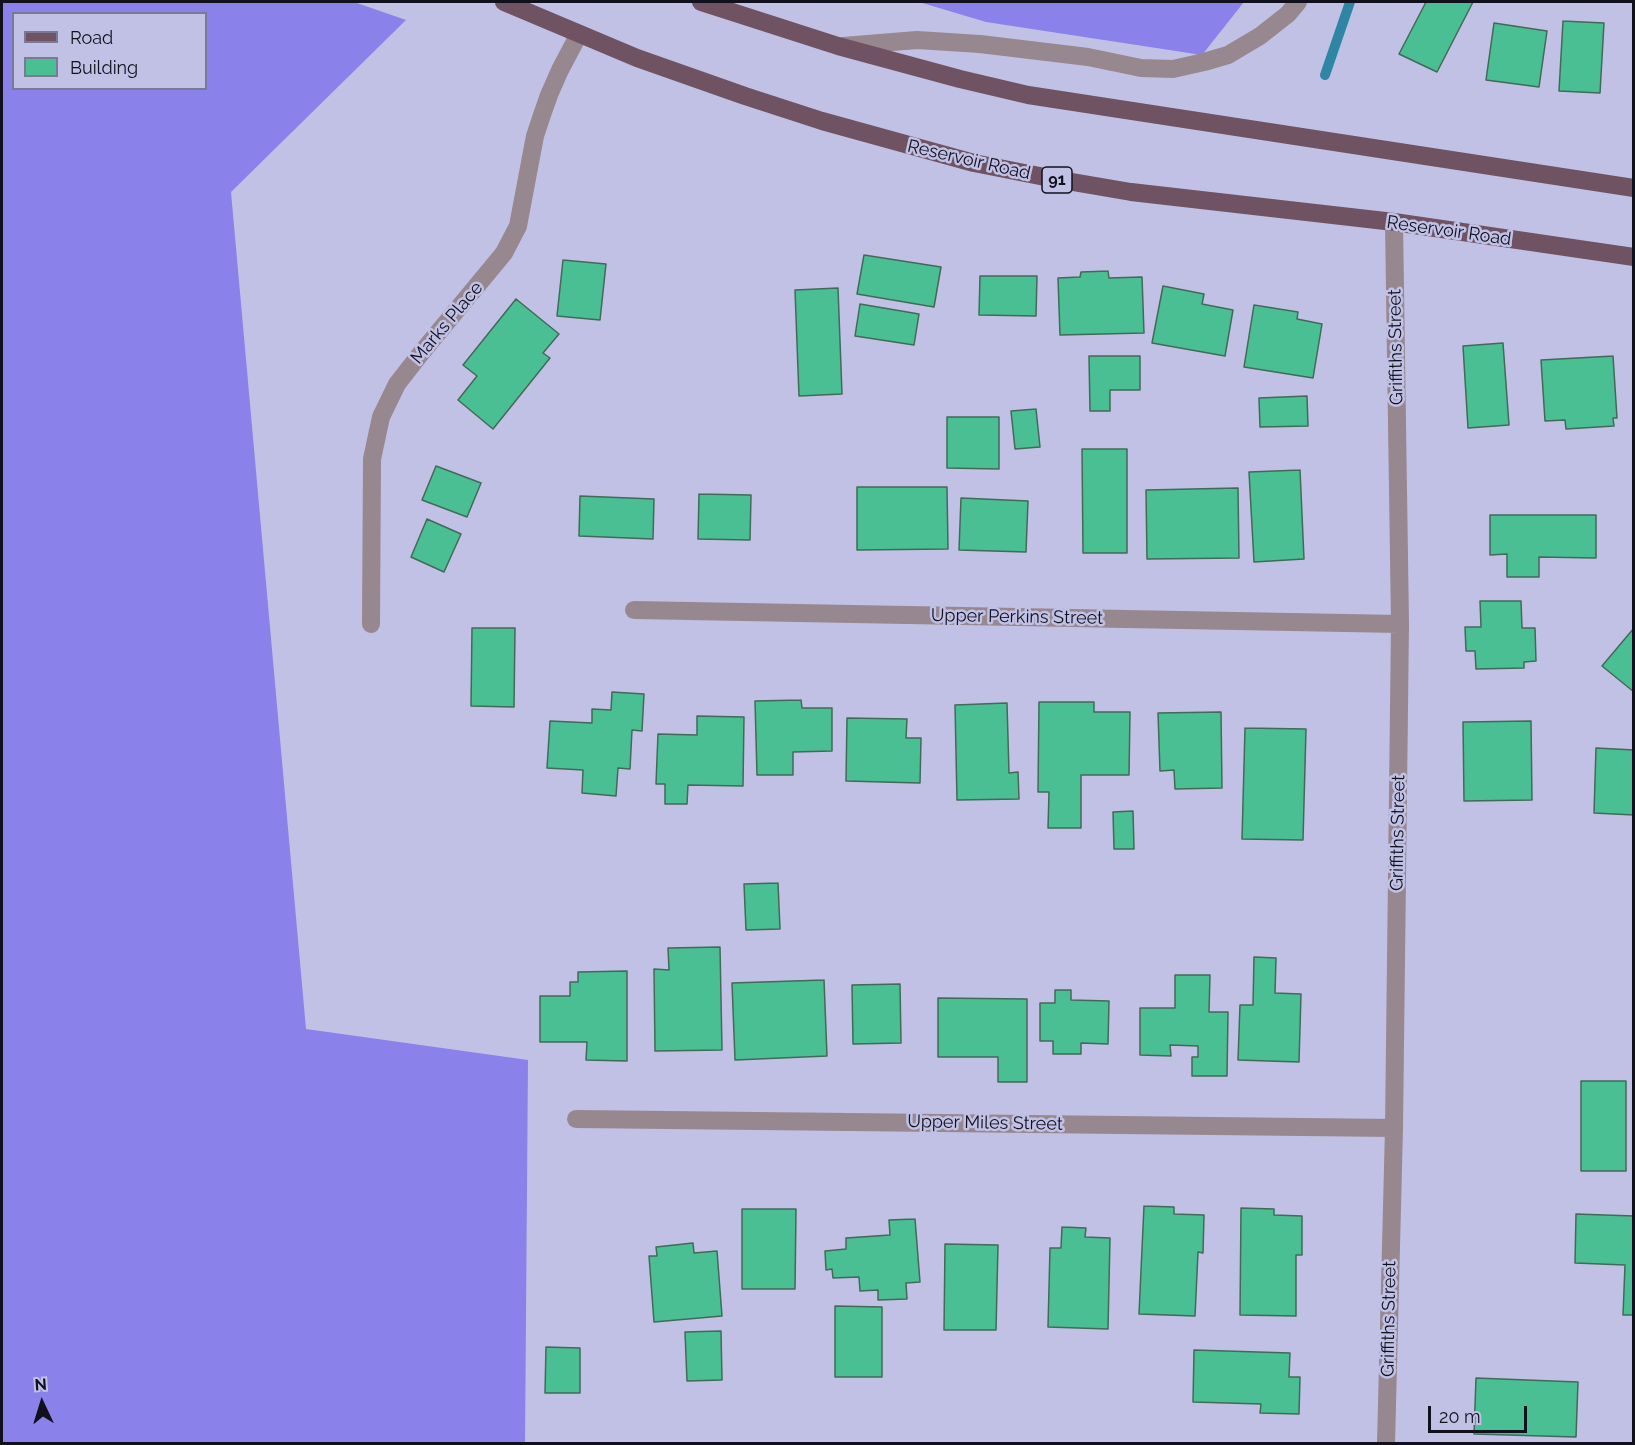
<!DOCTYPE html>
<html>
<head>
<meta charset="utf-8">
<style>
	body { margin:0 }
	#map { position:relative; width:1635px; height:1445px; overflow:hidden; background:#c1c1e6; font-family:Raleway,sans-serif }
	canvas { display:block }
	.frame { position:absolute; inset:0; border:3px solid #11101d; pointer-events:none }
	.legend { position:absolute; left:12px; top:12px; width:195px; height:78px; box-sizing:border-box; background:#c1c1e6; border:2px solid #7b7a96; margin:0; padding:8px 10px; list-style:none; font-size:18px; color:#11101d }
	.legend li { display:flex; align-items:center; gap:12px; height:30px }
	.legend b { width:30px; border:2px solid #7b7a96 }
	.north { position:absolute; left:12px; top:1373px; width:60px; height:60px; -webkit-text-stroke:4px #c1c1e6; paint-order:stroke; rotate:356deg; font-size:16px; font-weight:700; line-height:24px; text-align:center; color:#11101d }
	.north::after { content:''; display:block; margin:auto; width:21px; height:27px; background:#11101d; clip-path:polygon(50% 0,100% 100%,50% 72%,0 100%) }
	.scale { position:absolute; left:1428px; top:1406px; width:99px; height:27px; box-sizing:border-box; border:3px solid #11101d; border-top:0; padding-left:8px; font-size:18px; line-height:21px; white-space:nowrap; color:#11101d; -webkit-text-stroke:4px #c1c1e6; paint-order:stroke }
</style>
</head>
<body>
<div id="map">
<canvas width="1635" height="1445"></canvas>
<div class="frame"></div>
<ul class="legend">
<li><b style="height:8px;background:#6f5362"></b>Road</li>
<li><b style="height:16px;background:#4abf94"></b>Building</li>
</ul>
<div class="north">N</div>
<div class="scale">20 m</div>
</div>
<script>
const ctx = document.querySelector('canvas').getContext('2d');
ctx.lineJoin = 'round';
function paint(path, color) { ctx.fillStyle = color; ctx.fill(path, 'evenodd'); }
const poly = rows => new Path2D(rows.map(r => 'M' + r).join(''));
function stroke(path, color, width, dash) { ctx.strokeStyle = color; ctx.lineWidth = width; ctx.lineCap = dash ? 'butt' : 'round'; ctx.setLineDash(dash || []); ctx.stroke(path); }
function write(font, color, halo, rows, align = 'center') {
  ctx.font = font + ' Raleway,sans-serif'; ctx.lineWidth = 5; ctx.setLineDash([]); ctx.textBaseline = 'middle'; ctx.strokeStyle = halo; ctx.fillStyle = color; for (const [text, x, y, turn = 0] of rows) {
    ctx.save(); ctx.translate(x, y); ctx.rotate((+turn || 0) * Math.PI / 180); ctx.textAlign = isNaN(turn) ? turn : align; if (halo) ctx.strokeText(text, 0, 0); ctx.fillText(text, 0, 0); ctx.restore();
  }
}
const forest = poly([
	[2,2,354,2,406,20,231,192,306,1029,528,1060,525,1443,2,1443],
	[14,14,206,14,206,88,14,88],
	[919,2,1244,2,1202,55,986,22]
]);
const stream = poly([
	[1325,75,1350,2]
]);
const building = poly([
	[1426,2,1473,2,1437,72,1399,54,1426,2],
	[1563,21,1604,23,1600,93,1559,91,1563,21],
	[1494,23,1547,31,1539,87,1486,80,1494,23],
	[864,255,941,267,934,307,857,294,864,255],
	[563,260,606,264,600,320,557,316,563,260],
	[1108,271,1109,278,1142,277,1144,333,1060,335,1058,278,1080,277,1081,272,1108,271],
	[980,276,1037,276,1036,316,979,315,980,276],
	[1163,286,1204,294,1202,304,1233,310,1225,356,1152,343,1163,286],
	[838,288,842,394,799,396,795,290,838,288],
	[516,299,559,334,543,353,550,358,493,429,458,400,477,376,463,365,516,299],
	[860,304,919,314,914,345,855,336,860,304],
	[1254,305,1298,312,1297,319,1322,324,1313,378,1244,367,1254,305],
	[1503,343,1509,425,1468,428,1463,346,1503,343],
	[1089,356,1140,356,1140,390,1110,390,1110,411,1090,411,1089,356],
	[1613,356,1617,418,1613,418,1614,426,1566,429,1565,420,1545,421,1541,360,1613,356],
	[1307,396,1308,426,1260,427,1259,398,1307,396],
	[1036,409,1040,447,1015,449,1011,411,1036,409],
	[947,417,999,417,999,469,947,468,947,417],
	[1082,449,1127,449,1127,553,1083,553,1082,449],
	[436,466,481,483,467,517,422,500,436,466],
	[1300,470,1304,559,1254,562,1249,472,1300,470],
	[857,487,947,487,948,549,857,550,857,487],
	[1238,488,1239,558,1147,559,1146,490,1238,488],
	[699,494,751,495,750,540,698,539,699,494],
	[580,496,654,499,653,539,579,536,580,496],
	[961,498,1028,501,1026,552,959,550,961,498],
	[1490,515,1596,515,1596,558,1539,557,1539,577,1507,577,1507,554,1490,555,1490,515],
	[427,519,461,534,444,572,411,557,427,519],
	[1480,601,1521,601,1522,628,1535,628,1536,661,1524,662,1524,668,1476,669,1475,651,1466,651,1465,627,1481,627,1480,601],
	[472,628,515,628,514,707,471,706,472,628],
	[1634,628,1634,692,1602,666,1634,628],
	[612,692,644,694,642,731,632,730,630,769,618,768,616,796,582,793,583,770,547,768,550,721,592,723,592,709,611,710,612,692],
	[801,700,802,708,832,708,832,751,793,752,793,775,757,775,755,701,801,700],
	[1039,702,1094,702,1094,712,1130,712,1129,775,1081,775,1081,828,1048,828,1049,792,1038,792,1039,702],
	[1007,703,1009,773,1018,772,1019,799,957,800,955,705,1007,703],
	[1221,712,1222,788,1175,789,1174,770,1160,771,1158,713,1221,712],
	[697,716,744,717,743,786,688,785,687,804,665,804,665,784,656,784,658,734,697,735,697,716],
	[847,718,907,719,906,738,921,738,920,783,846,781,847,718],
	[1531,721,1532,800,1464,801,1463,722,1531,721],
	[1245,728,1306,729,1303,840,1242,839,1245,728],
	[1596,748,1634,750,1634,815,1594,813,1596,748],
	[1133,811,1134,849,1114,849,1113,812,1133,811],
	[778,883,780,929,746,930,744,884,778,883],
	[720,947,722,1050,655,1051,654,969,669,970,668,948,720,947],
	[1254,957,1276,958,1275,993,1301,994,1299,1062,1238,1060,1240,1005,1253,1005,1254,957],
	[627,971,627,1061,586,1060,587,1042,540,1042,540,996,570,996,570,982,578,982,578,972,627,971],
	[1175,975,1210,975,1209,1012,1228,1012,1227,1076,1192,1076,1192,1057,1198,1057,1198,1046,1170,1045,1171,1056,1140,1055,1140,1008,1175,1008,1175,975],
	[824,980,827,1056,735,1060,732,983,824,980],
	[900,984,901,1043,853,1044,852,985,900,984],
	[1055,990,1071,990,1071,1000,1109,1001,1108,1044,1081,1043,1081,1054,1053,1054,1053,1041,1040,1041,1040,1003,1055,1003,1055,990],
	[938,998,1027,999,1027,1082,998,1082,998,1057,938,1057,938,998],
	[1581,1081,1626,1081,1626,1171,1581,1171,1581,1081],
	[1144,1206,1174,1207,1174,1214,1204,1215,1203,1253,1198,1252,1195,1316,1139,1314,1144,1206],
	[1241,1208,1274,1209,1274,1215,1302,1216,1302,1255,1296,1255,1296,1316,1240,1315,1241,1208],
	[742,1209,796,1209,795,1289,742,1289,742,1209],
	[1576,1214,1634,1216,1634,1315,1623,1315,1625,1265,1575,1263,1576,1214],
	[915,1219,920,1282,906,1283,907,1299,878,1300,878,1290,860,1291,859,1277,833,1278,832,1269,826,1270,825,1251,846,1249,846,1238,890,1235,889,1220,915,1219],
	[1062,1227,1086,1228,1085,1237,1110,1238,1108,1329,1048,1327,1050,1248,1061,1248,1062,1227],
	[693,1243,694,1253,717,1251,722,1316,654,1322,649,1256,657,1256,656,1247,693,1243],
	[945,1244,998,1245,996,1330,944,1330,945,1244],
	[835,1306,882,1307,882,1377,835,1377,835,1306],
	[721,1331,722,1380,687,1381,685,1332,721,1331],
	[546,1347,580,1348,580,1393,545,1393,546,1347],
	[1194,1350,1290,1353,1289,1377,1300,1377,1299,1414,1260,1413,1261,1404,1193,1402,1194,1350],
	[1476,1378,1578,1382,1576,1437,1474,1434,1476,1378]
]);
const minor = poly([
	[843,46,917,40,980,44,1088,57,1141,68,1173,69,1204,62,1228,55,1260,36,1288,14,1298,2],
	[634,610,1400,624],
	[371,624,372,459,381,417,397,384,422,352,504,253,518,226,535,136,542,115,549,95,560,70,579,34],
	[576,1119,1394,1128],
	[1386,1444,1394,1128,1400,624,1394,222]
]);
const major = poly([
	[504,2,637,58,745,96,822,121,974,163,1055,179,1131,192,1394,222,1634,257],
	[701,2,838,46,960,79,1028,95,1634,188]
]);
const shields = [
	[1057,180,30]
];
const shieldNames = [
	["91",1057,180]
];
const streetNames = [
	["Reservoir Road",969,160,13],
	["Reservoir Road",1449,231,8],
	["Marks Place",447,323,-50],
	["Griffiths Street",1396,347,-91],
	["Upper Perkins Street",1017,617,1],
	["Griffiths Street",1398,833,-89],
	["Upper Miles Street",985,1123,1],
	["Griffiths Street",1389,1319,-89]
];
paint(forest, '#8a81eb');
stroke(stream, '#2f86a4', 10);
paint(building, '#4abf94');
stroke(building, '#436958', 1.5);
stroke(minor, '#97878f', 18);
stroke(major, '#6f5362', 18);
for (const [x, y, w] of shields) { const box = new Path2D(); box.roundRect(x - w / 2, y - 13, w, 26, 4.5); ctx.fillStyle = '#c1c1e6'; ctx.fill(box); stroke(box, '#11101d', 1.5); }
write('bold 16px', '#11101d', null, shieldNames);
write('18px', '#11101d', '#c1c1e6', streetNames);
</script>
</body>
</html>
